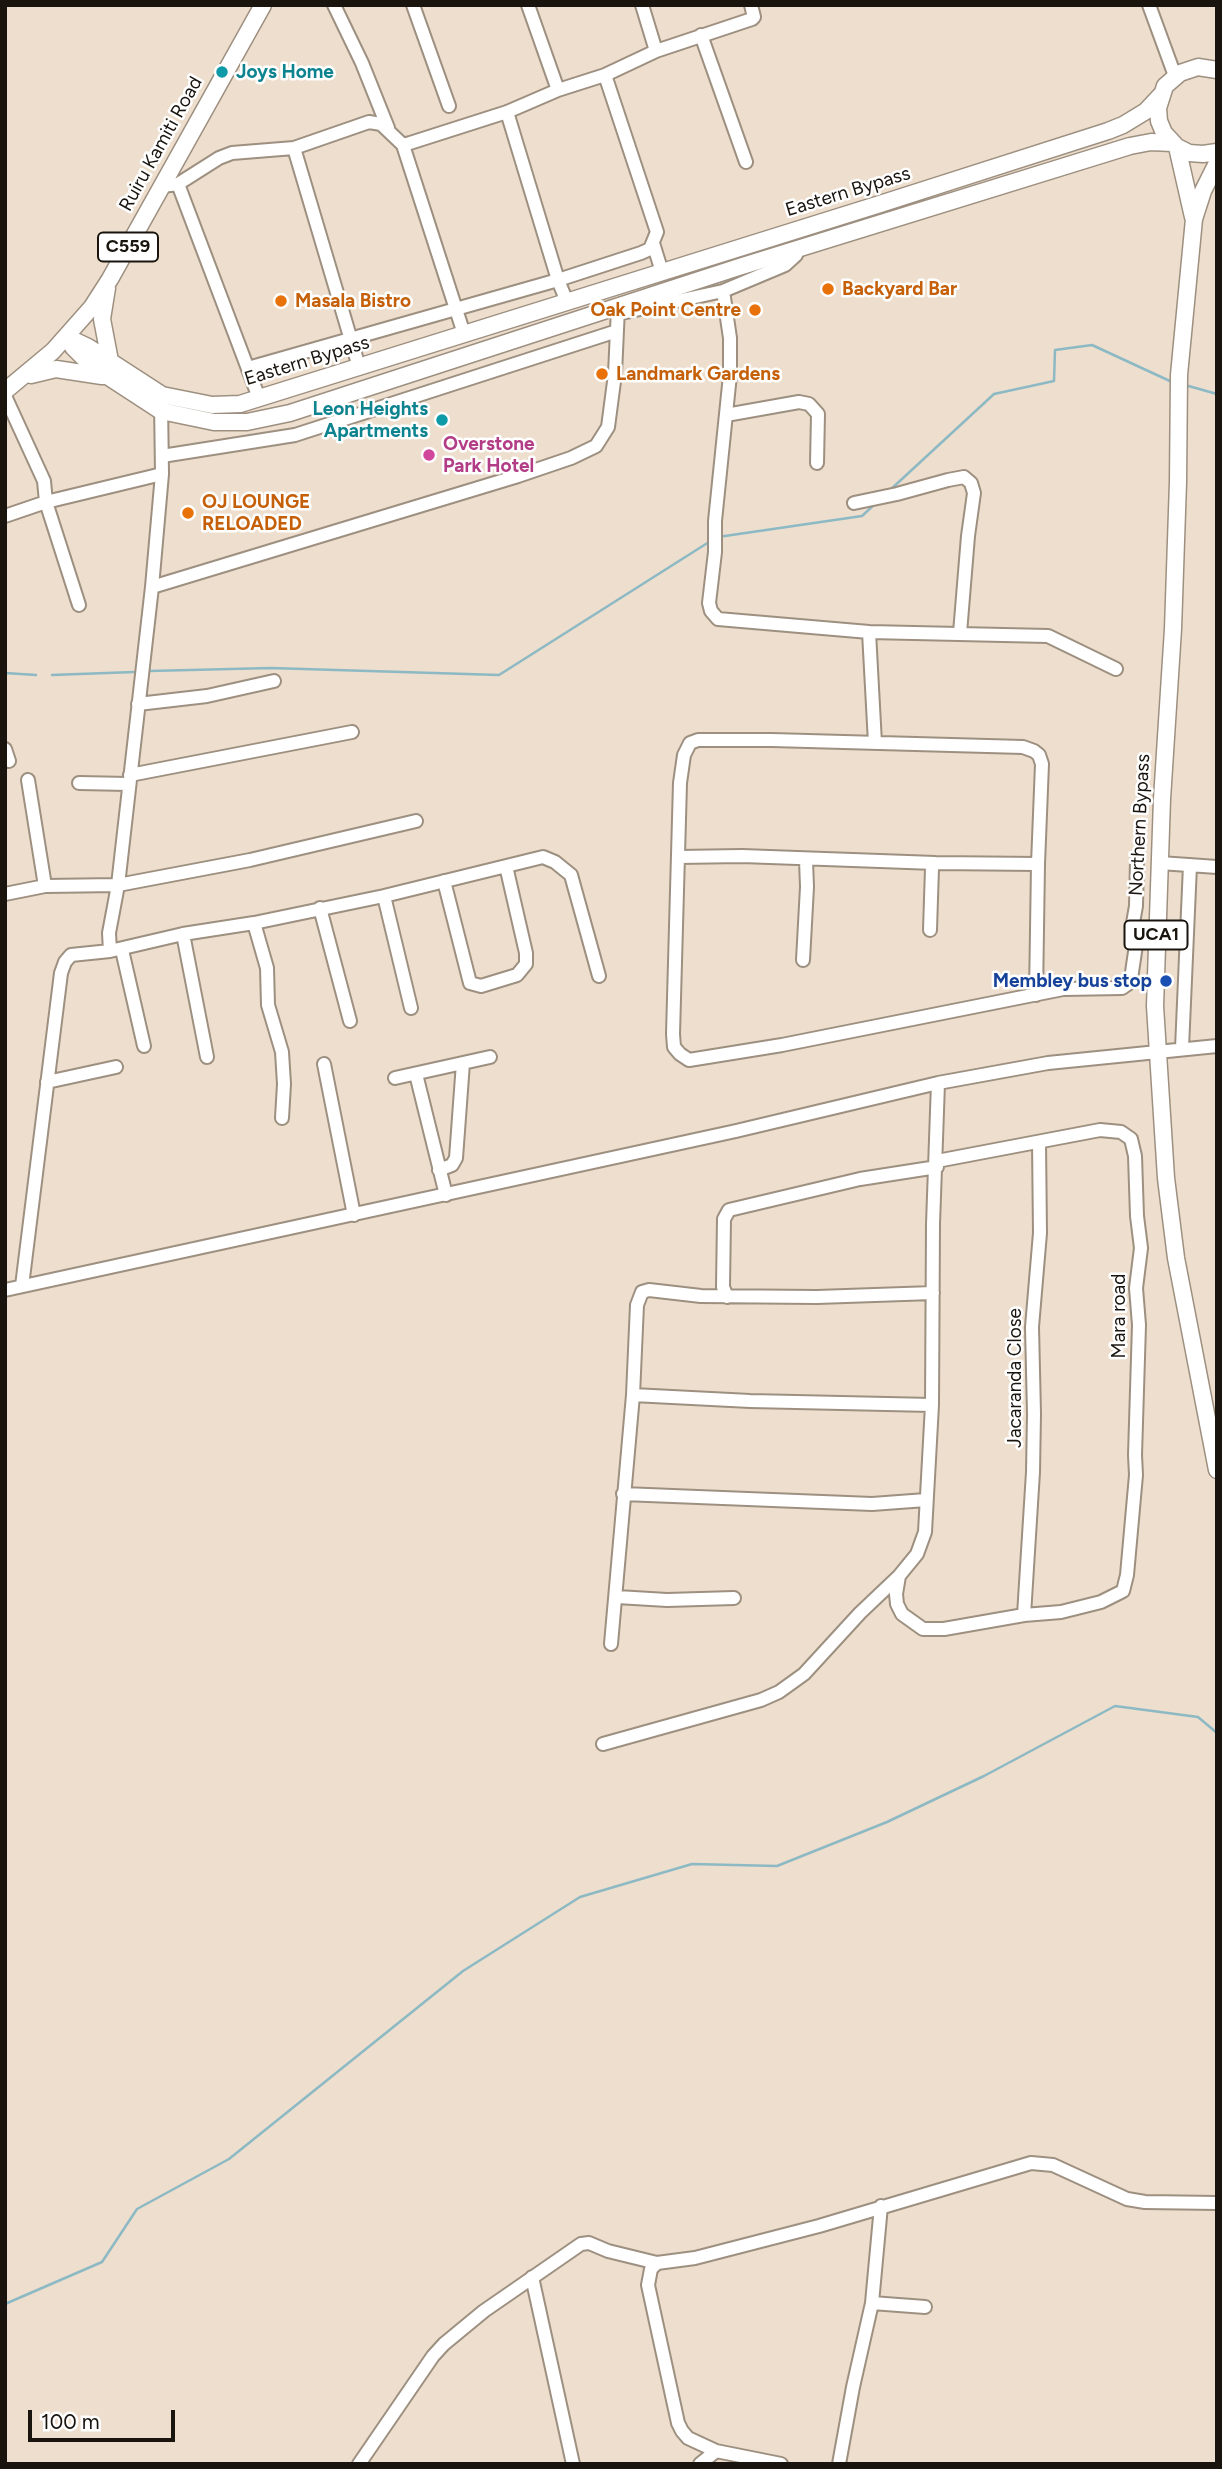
<!DOCTYPE html>
<html>
<head>
<meta charset="utf-8">
<style>
	body { margin:0 }
	#map { position:relative; width:1222px; height:2469px; overflow:hidden; background:#eddecd; font-family:Figtree,sans-serif }
	canvas { display:block }
	.frame { position:absolute; inset:0; border:7px solid #19140e; pointer-events:none }
	.scale { position:absolute; left:28px; top:2410px; width:147px; height:32px; box-sizing:border-box; border:4px solid #19140e; border-top:0; padding-left:9px; font-size:21px; line-height:24px; white-space:nowrap; color:#19140e; -webkit-text-stroke:5px #fff; paint-order:stroke }
</style>
</head>
<body>
<div id="map">
<canvas width="1222" height="2469"></canvas>
<div class="frame"></div>
<div class="scale">100 m</div>
</div>
<script>
const ctx = document.querySelector('canvas').getContext('2d');
ctx.lineJoin = 'round';
const poly = rows => new Path2D(rows.map(r => 'M' + r).join(''));
function stroke(path, color, width, dash) { ctx.strokeStyle = color; ctx.lineWidth = width; ctx.lineCap = dash ? 'butt' : 'round'; ctx.setLineDash(dash || []); ctx.stroke(path); }
function write(font, color, halo, rows, align = 'center') {
  ctx.font = font + ' Figtree,sans-serif'; ctx.lineWidth = 5; ctx.setLineDash([]); ctx.textBaseline = 'middle'; ctx.strokeStyle = halo; ctx.fillStyle = color; for (const [text, x, y, turn = 0] of rows) {
    ctx.save(); ctx.translate(x, y); ctx.rotate((+turn || 0) * Math.PI / 180); ctx.textAlign = isNaN(turn) ? turn : align; if (halo) ctx.strokeText(text, 0, 0); ctx.fillText(text, 0, 0); ctx.restore();
  }
}
const stream = poly([
	[1185,385,1217,394],
	[889,491,994,394,1054,381,1055,350,1092,345,1172,382],
	[718,537,862,516,876,503],
	[149,671,271,668,499,675,709,542],
	[5,673,36,675],
	[52,675,134,672],
	[5,2304,102,2262,137,2209,229,2159,463,1971,580,1897,692,1864,777,1866,887,1822,984,1776,1115,1706,1198,1717,1217,1733]
]);
const minor = poly([
	[334,5,362,63,388,128],
	[413,5,449,106],
	[528,5,558,90,605,75],
	[642,5,656,51],
	[1149,5,1175,76],
	[701,35,746,162],
	[507,112,558,280,641,253,650,249,657,232,605,75,656,51,752,19,754,17,751,5],
	[403,145,464,334],
	[294,148,359,367],
	[178,184,259,398],
	[162,186,178,184,219,158,232,153,294,148,369,122,381,124,403,145,410,143,507,112,558,90],
	[653,243,662,272],
	[723,291,785,265,796,255,798,248],
	[617,314,723,291,730,338,730,375,715,521,715,552,709,603,711,611,718,619,869,632,875,743],
	[248,368,558,280,567,302],
	[5,396,44,481,46,502,5,516],
	[726,415,799,402,809,404,818,414,817,463],
	[162,456,295,435,617,331],
	[854,503,897,494,948,480,964,477,971,483,974,493,968,536,960,633],
	[152,587,518,476,571,458,596,446,608,427,615,374,618,308],
	[79,605,46,502,162,474],
	[869,632,1048,636,1116,669],
	[138,704,207,696,274,681],
	[5,749,9,761],
	[130,775,352,732],
	[28,780,45,886],
	[79,783,128,784],
	[678,857,742,856,935,863],
	[1137,860,1136,906,1133,923,1140,940],
	[1160,863,1217,867],
	[444,881,470,983,481,986,517,975,526,964,526,953,506,866],
	[5,894,45,886,118,885,250,860,416,821],
	[384,896,411,1008],
	[320,908,350,1021],
	[254,923,267,968,268,1005,282,1052,284,1084,282,1118],
	[930,930,932,868,935,863,1038,864,1042,764,1039,755,1034,751,1023,747,772,740,698,740,690,743,684,755,680,783,673,1034,674,1047,680,1054,689,1060,782,1045,1063,989,1122,988,1129,983,1131,979,1136,945,1148,932,1156,933],
	[183,934,207,1057],
	[122,950,144,1046],
	[110,951,183,934,254,923,384,896,543,857,555,862,571,875,599,976],
	[803,960,807,887,806,860],
	[1036,995,1038,864],
	[1182,1048,1190,865],
	[324,1064,354,1215],
	[416,1074,446,1195],
	[395,1078,490,1057],
	[47,1082,116,1067],
	[439,1170,452,1165,456,1158,463,1063],
	[22,1286,61,973,65,962,71,955,110,951,109,933,118,885,152,587,162,474,161,402],
	[5,1290,736,1131,938,1083,1048,1063,1217,1046],
	[727,1297,723,1287,724,1219,729,1210,860,1179,937,1167],
	[633,1395,750,1401,932,1405],
	[623,1494,872,1504,926,1500],
	[899,1576,896,1594,897,1604,902,1614,923,1629,944,1629,1024,1615,1061,1612,1101,1602,1123,1591,1127,1575,1136,1475,1135,1455,1139,1325,1136,1288,1141,1248,1137,1216,1135,1156,1131,1139,1121,1132,1100,1130,937,1161],
	[617,1597,667,1600,734,1598],
	[1024,1615,1033,1472,1034,1414,1032,1327,1040,1233,1039,1142],
	[611,1644,633,1395,637,1305,642,1292,649,1290,701,1296,817,1297,933,1293],
	[603,1744,761,1700,779,1692,804,1674,860,1613,899,1576,917,1554,925,1532,932,1405,933,1224,938,1083],
	[657,2263,651,2269,648,2285,678,2423,682,2431,688,2438,716,2451,781,2464],
	[532,2277,573,2464],
	[872,2303,925,2307],
	[359,2464,433,2356,444,2344,484,2311,581,2244,589,2243,608,2251,657,2263,695,2258,819,2226,1031,2163,1053,2165,1127,2199,1145,2202,1217,2203],
	[700,2464,716,2451],
	[839,2464,853,2387,872,2303,881,2206]
]);
const major = poly([
	[1217,70,1198,67,1180,73,1165,86,1158,108,1159,121,1164,133,1177,147,1189,153,1203,154,1217,152],
	[1177,147,1193,217],
	[1217,163,1203,191,1194,219,1179,375,1178,482,1173,629,1162,799,1155,1006,1166,1178,1176,1258,1217,1470],
	[107,288,102,319,110,361],
	[67,337,73,347,92,366,161,411,214,422,247,422,290,413,739,267,1130,146,1151,142,1172,143],
	[69,338,88,347,162,395,212,405,240,404,880,204,1108,131,1123,125,1146,111,1161,95],
	[31,375,56,369,102,376],
	[5,391,53,351,92,307,110,279,263,5]
]);
const markers = [
	[222,72,7,"#0f9aa8"],
	[828,289,7,"#e8710a"],
	[281,301,7,"#e8710a"],
	[755,310,7,"#e8710a"],
	[602,374,7,"#e8710a"],
	[442,420,7,"#0f9aa8"],
	[429,455,7,"#d1479c"],
	[188,513,7,"#e8710a"],
	[1166,981,7,"#1a4fb4"]
];
const shields = [
	[128,247,60],
	[1156,935,63]
];
const shieldNames = [
	["C559",128,247],
	["UCA1",1156,935]
];
const cultureNames = [
	["Joys Home",236,72],
	["Leon Heights",428,409,"right"],
	["Apartments",428,431,"right"]
];
const streetNames = [
	["Ruiru Kamiti Road",161,144,-61],
	["Eastern Bypass",848,192,-17],
	["Eastern Bypass",307,361,-17],
	["Northern Bypass",1140,825,-87],
	["Mara road",1119,1316,-90],
	["Jacaranda Close",1015,1378,-90]
];
const foodNames = [
	["Backyard Bar",842,289],
	["Masala Bistro",295,301],
	["Oak Point Centre",741,310,"right"],
	["Landmark Gardens",616,374],
	["OJ LOUNGE",202,502],
	["RELOADED",202,524]
];
const hotelNames = [
	["Overstone",443,444],
	["Park Hotel",443,466]
];
const transitNames = [
	["Membley bus stop",1152,981]
];
stroke(stream, '#8cb9c4', 2.5);
stroke(minor, '#9e9080', 16);
stroke(major, '#9e9080', 19);
stroke(minor, '#fff', 12);
stroke(major, '#fff', 16);
for (const [x, y, r, color] of markers) { const dot = new Path2D(); dot.arc(x, y, r, 0, 2 * Math.PI); ctx.fillStyle = color; ctx.fill(dot); stroke(dot, '#fff', 2.5); }
for (const [x, y, w] of shields) { const box = new Path2D(); box.roundRect(x - w / 2, y - 14.5, w, 29, 5); ctx.fillStyle = '#fff'; ctx.fill(box); stroke(box, '#19140e', 2); }
write('bold 18px', '#19140e', null, shieldNames);
write('bold 19px', '#0d838f', '#fff', cultureNames, 'left');
write('19px', '#19140e', '#fff', streetNames);
write('bold 19px', '#c56008', '#fff', foodNames, 'left');
write('bold 19px', '#b23c85', '#fff', hotelNames, 'left');
write('bold 19px', '#164399', '#fff', transitNames, 'right');
</script>
</body>
</html>
